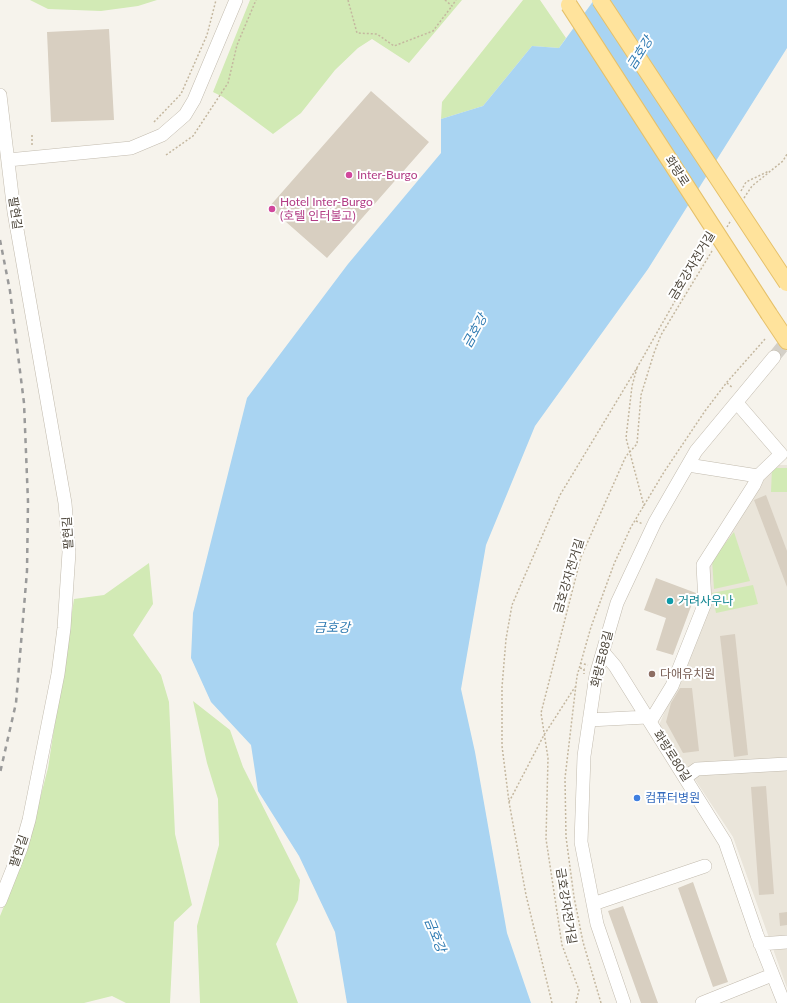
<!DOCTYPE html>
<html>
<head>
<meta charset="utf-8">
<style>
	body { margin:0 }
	canvas { display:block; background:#f6f3ec }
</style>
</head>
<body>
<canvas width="787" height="1003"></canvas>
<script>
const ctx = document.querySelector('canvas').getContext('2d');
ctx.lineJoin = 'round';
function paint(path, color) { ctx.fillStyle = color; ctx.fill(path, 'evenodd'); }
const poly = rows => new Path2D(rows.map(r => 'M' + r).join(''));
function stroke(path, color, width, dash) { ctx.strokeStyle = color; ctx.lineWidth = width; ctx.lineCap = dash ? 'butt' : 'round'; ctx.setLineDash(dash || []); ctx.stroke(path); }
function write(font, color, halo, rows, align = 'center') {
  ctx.font = font + ' Lato,"Noto Sans KR",sans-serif'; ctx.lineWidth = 4; ctx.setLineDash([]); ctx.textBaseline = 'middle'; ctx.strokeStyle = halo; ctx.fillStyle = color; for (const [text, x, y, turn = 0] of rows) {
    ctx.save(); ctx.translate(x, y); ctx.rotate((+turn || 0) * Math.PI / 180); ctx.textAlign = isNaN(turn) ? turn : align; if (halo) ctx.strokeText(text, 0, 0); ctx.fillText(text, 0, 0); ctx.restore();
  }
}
const residential = poly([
	[773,465,787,465,787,988,733,837,659,725,710,605,707,564]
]);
const green = poly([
	[30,0,157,0,138,6,101,11,48,9],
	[250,0,462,0,409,63,372,39,358,48,335,70,301,113,273,134,223,97,213,92],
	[523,0,540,0,566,38,559,48,532,46,483,106,441,119,442,102],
	[772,468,787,468,787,492,771,492],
	[734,532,750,581,714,589,712,560],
	[149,563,153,604,133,635,161,675,169,702,175,834,192,905,174,922,170,1003,126,1003,112,996,84,1003,0,1003,0,916,26,852,48,768,74,599,104,595],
	[753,585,758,604,716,613,712,593],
	[193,701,230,730,243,767,300,880,298,900,276,944,298,1003,200,1003,197,926,219,845,218,799,207,763]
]);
const water = poly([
	[594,0,787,0,787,48,648,269,535,426,486,545,461,689,475,752,507,933,531,1003,347,1003,335,932,299,856,258,791,251,745,211,702,191,658,193,613,247,398,348,264,441,153,441,119,483,106,532,46,559,48]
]);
const building = poly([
	[109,29,114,120,51,122,47,32],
	[371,91,429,142,327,258,269,207],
	[766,495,787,551,787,587,754,500],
	[656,578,696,593,673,655,656,650,666,618,644,610],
	[735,634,748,755,734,757,720,636],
	[680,688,692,688,699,751,683,753,666,722,671,703],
	[766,786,774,894,759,895,751,787],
	[693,882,728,982,713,987,678,888],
	[623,906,658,1003,641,1003,608,911],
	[787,912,787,925,780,926,779,913]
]);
const minorTunnel = poly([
	[774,357,787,341]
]);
const path = poly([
	[348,0,357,33,377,34,394,46,433,31,452,6],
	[445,0,452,6,456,0],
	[154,122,181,94,207,35,216,0],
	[32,135,32,147],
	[166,155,193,136,228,83,237,45,256,0],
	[741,191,746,182,769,171],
	[744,198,752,186,783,161,787,154],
	[727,227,731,220],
	[637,368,632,386,626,438,644,506],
	[727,383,733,388],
	[636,521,643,524],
	[580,663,588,665],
	[580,668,584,669,584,674],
	[509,802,544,735,575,687],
	[552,1003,526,895,509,802,502,746,502,687,506,639,512,605,560,495,638,366,708,243],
	[576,1003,579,990,562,945,546,839,548,758,541,713,581,557,626,456,637,444,641,395,654,353,661,335,712,251],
	[601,1003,583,942,574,897,566,837,565,778,577,676,591,627,614,564,631,527,664,472,705,411,727,382,765,339]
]);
const minor = poly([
	[0,95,14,212,65,503,69,552,64,628,58,674,29,820,21,848,0,901],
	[8,160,131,148,162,135,185,115,194,100,236,0],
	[688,465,758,476],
	[603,652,615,666,725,842,757,935,784,1003],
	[589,720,647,717],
	[650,722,672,686,705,603,703,565,754,485,758,476,781,454,737,403],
	[686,777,697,769,787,764],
	[593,904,705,866],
	[760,944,787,942],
	[624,1003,597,924,581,842,584,756,596,675,617,603,655,522,696,451,774,357],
	[702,1003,772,975]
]);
const major = poly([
	[769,314,787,341]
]);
const rail = poly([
	[0,240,10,291,24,403,28,502,27,571,16,703,0,773]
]);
const majorBridge = poly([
	[600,0,787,283],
	[569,5,769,314]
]);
const markers = [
	[349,175,4,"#d1479c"],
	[272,209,4,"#d1479c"],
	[670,601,4,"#0f9aa8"],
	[652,674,4,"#8d6e63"],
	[637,798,4,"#3f7fe0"]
];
const streetNames = [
	["화랑로",677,171,57],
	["팔현길",15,213,82],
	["금호강자전거길",692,266,-59],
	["팔현길",68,533,-93],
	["금호강자전거길",569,576,-73],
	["화랑로88길",602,659,-76],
	["화랑로80길",672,756,57],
	["팔현길",19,851,-71],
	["금호강자전거길",566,906,81]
];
const hotelNames = [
	["Inter-Burgo",357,175],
	["Hotel Inter-Burgo",280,202],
	["(호텔 인터불고)",280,216]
];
const cultureNames = [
	["거려사우나",678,601]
];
const educationNames = [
	["다애유치원",660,674]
];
const shopNames = [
	["컴퓨터병원",645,798]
];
const waterNames = [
	["금호강",640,53,-58],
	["금호강",475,331,-61],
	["금호강",332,628],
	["금호강",435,935,68]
];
paint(residential, '#eae5da');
paint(green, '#d2eab5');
paint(water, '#a9d4f2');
paint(building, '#d8cfc1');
stroke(minorTunnel, '#d4d0c8', 13, [13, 6]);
stroke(minor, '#c2bbae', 14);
stroke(major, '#e6c16a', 18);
stroke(path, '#c4b79f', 1.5, [2, 2]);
stroke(minor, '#fff', 13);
stroke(major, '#ffe39c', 16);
stroke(rail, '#9a9a9a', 2.5, [5, 5]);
stroke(majorBridge, '#e6c16a', 18, []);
stroke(majorBridge, '#ffe39c', 16);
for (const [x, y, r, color] of markers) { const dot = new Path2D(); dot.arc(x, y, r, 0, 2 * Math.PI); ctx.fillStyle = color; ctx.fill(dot); stroke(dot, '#fff', 1.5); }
write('12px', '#4b4439', '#fff', streetNames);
write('12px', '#b23c85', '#fff', hotelNames, 'left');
write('12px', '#0d838f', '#fff', cultureNames, 'left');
write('12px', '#785e54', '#fff', educationNames, 'left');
write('12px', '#366cbe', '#fff', shopNames, 'left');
write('italic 13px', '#2e7ab2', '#fff', waterNames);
</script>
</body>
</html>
